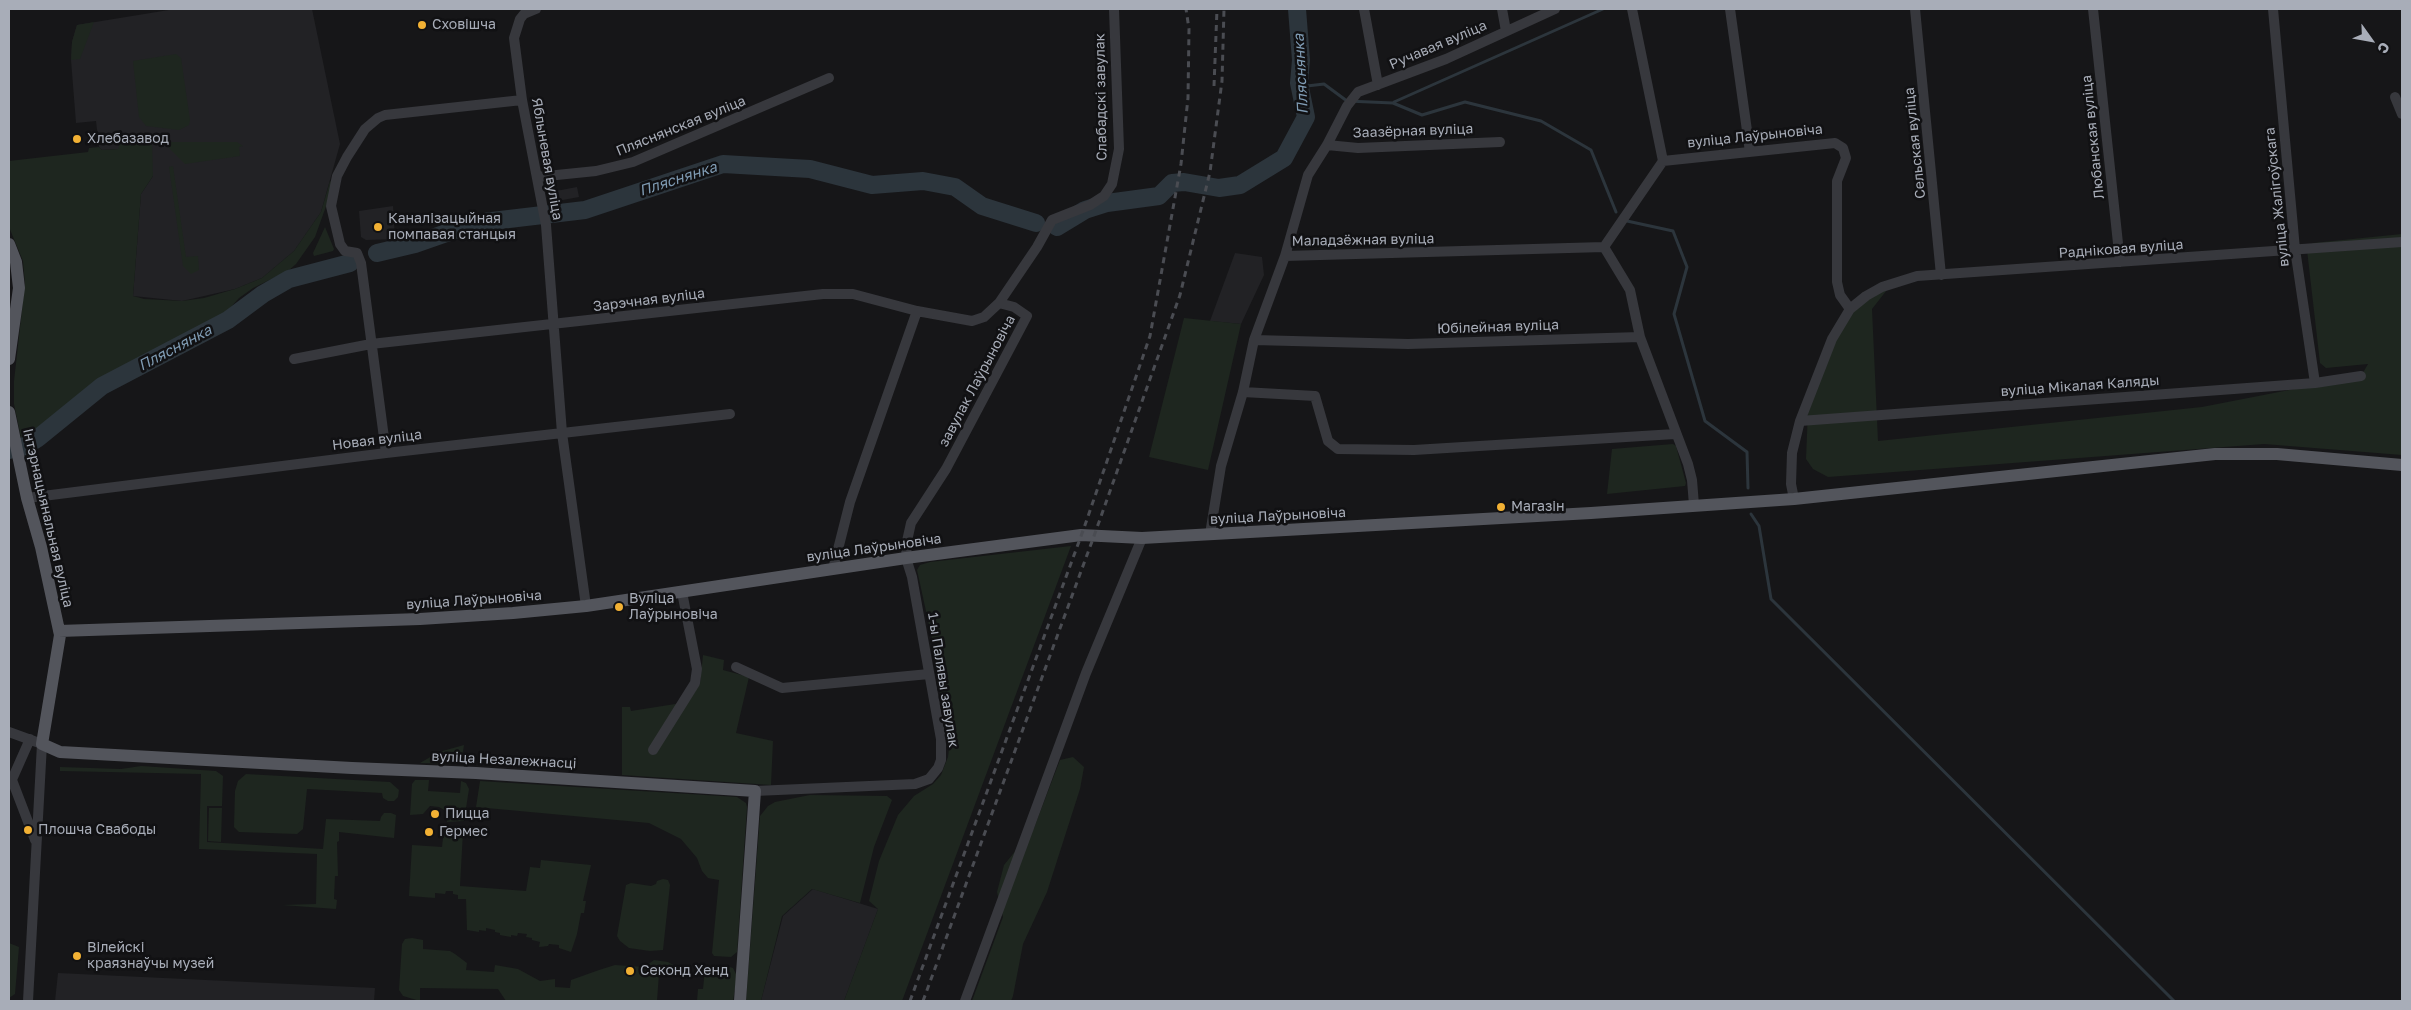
<!DOCTYPE html>
<html>
<head>
<meta charset="utf-8">
<style>
	body { margin:0 }
	#map { position:relative; width:2411px; height:1010px; overflow:hidden; background:#161618; font-family:"Golos Text",sans-serif }
	canvas { display:block }
	.frame { position:absolute; inset:0; border:10px solid #a8adb8; pointer-events:none }
	.north { position:absolute; left:2346px; top:15px; width:50px; height:50px; -webkit-text-stroke:4px #111113; paint-order:stroke; rotate:122deg; font-size:14px; font-weight:700; line-height:20px; text-align:center; color:#a8adb8 }
	.north::after { content:''; display:block; margin:auto; width:18px; height:22px; background:#a8adb8; clip-path:polygon(50% 0,100% 100%,50% 72%,0 100%) }
</style>
</head>
<body>
<div id="map">
<canvas width="2411" height="1010"></canvas>
<div class="frame"></div>
<div class="north">С</div>
</div>
<script>
const ctx = document.querySelector('canvas').getContext('2d');
ctx.lineJoin = 'round';
function paint(path, color) { ctx.fillStyle = color; ctx.fill(path, 'evenodd'); }
const poly = rows => new Path2D(rows.map(r => 'M' + r).join(''));
function stroke(path, color, width, dash) { ctx.strokeStyle = color; ctx.lineWidth = width; ctx.lineCap = dash ? 'butt' : 'round'; ctx.setLineDash(dash || []); ctx.stroke(path); }
function write(font, color, halo, rows, align = 'center') {
  ctx.font = font + ' "Golos Text",sans-serif'; ctx.lineWidth = 5; ctx.setLineDash([]); ctx.textBaseline = 'middle'; ctx.strokeStyle = halo; ctx.fillStyle = color; for (const [text, x, y, turn = 0] of rows) {
    ctx.save(); ctx.translate(x, y); ctx.rotate((+turn || 0) * Math.PI / 180); ctx.textAlign = isNaN(turn) ? turn : align; if (halo) ctx.strokeText(text, 0, 0); ctx.fillText(text, 0, 0); ctx.restore();
  }
}
const built = poly([
	[175,9,312,9,340,144,321,212,294,251,262,278,235,289,182,301,133,296,141,194,153,176,118,149,102,150,99,147,96,121,76,123,71,60,72,42,77,25],
	[577,187,579,197,557,201,556,191],
	[393,206,395,239,366,240,361,237,359,211],
	[1235,253,1262,257,1264,275,1241,324,1210,321],
	[813,889,878,909,844,1001,761,1001,783,916],
	[58,973,375,988,374,1001,55,1001]
]);
const green = poly([
	[94,22,80,59,71,60,72,42,77,25],
	[176,54,181,58,190,120,189,125,179,130,146,126,139,117,133,61],
	[121,140,148,140,152,142,153,176,141,194,133,296,144,299,182,301,204,298,235,289,262,278,294,251,321,212,330,181,334,184,315,237,296,264,288,271,253,288,239,298,223,316,210,325,211,328,102,386,69,415,23,447,14,404,14,381,25,283,23,261,9,227,9,161,88,152,89,148,99,147,102,150,118,149],
	[170,142,237,142,243,146,239,147,240,156,185,164,168,147],
	[173,166,186,257,198,256,199,270,191,274,183,266,169,167],
	[325,227,334,249,333,251,314,256,313,253],
	[2402,234,2402,455,2264,444,1828,477,1813,469,1806,459,1808,410,1842,325,1850,312,1894,281,1872,309,1878,441,2202,407,2361,376,2368,364,2326,368,2320,363,2307,250,2313,243],
	[1184,318,1241,324,1208,470,1149,457],
	[1673,444,1676,446,1686,483,1685,486,1607,494,1612,449],
	[1071,546,902,1001,844,1001,878,909,869,901,879,861,898,815,914,796,933,784,941,775,948,757,949,749,933,643,917,570,920,565,930,562],
	[703,655,724,660,723,670,749,677,736,733,773,741,771,785,622,775,622,707,630,707,631,711,688,702,700,684],
	[464,745,461,764,420,763,439,752],
	[1073,757,1084,767,1080,789,1047,892,1023,944,1013,996,1011,1001,972,1001,1003,917,997,892,1004,865,1034,828,1060,760],
	[141,766,216,771,223,776,222,806,207,806,207,842,323,849,326,819,380,821,381,817,384,813,391,813,396,815,394,838,339,832,339,841,337,842,338,876,335,876,334,899,337,900,336,909,282,905,316,904,317,854,199,849,201,774,60,771,60,767,121,769],
	[246,774,390,782,399,790,398,797,394,801,388,801,383,798,382,793,307,789,303,829,297,834,239,832,234,827,235,791,238,781],
	[415,780,429,780,428,791,460,793,461,781,466,783,469,789,464,821,447,822,446,811,439,807,430,806,423,814,410,815,412,784],
	[480,781,737,797,746,803,747,807,737,952,731,957,714,956,712,953,719,880,708,878,702,871,697,858,681,839,649,823,476,807],
	[810,795,887,796,892,800,874,847,860,903,812,889,782,916,761,1001,746,1001,760,816,768,806,775,802],
	[209,808,222,808,221,842,208,841],
	[444,829,460,830,463,832,460,886,526,891,530,867,540,868,541,860,591,865,583,901,586,901,584,913,581,913,577,934,571,952,559,948,559,945,549,944,548,946,539,947,540,942,532,940,532,938,526,937,527,934,518,933,517,936,511,935,511,937,500,935,500,933,495,932,495,930,486,928,486,931,479,930,479,932,467,930,466,899,458,899,458,895,453,894,453,891,446,891,445,894,435,893,435,898,409,896,412,845,442,847],
	[663,879,668,880,670,885,663,950,650,951,629,948,620,941,617,936,626,885,631,883,651,886,656,884,657,881],
	[412,938,423,940,423,949,450,951,455,954,467,963,466,970,494,972,495,965,518,969,540,981,555,979,555,987,570,988,571,980,599,970,615,965,644,967,654,960,668,962,675,966,675,974,659,974,657,1001,506,1001,498,989,420,988,420,1001,403,996,399,990,402,944,405,939],
	[9,943,19,947,15,994,9,998],
	[709,965,723,965,733,968,737,976,733,1001,697,1001,698,989,703,989,705,970]
]);
const stream = poly([
	[1299,83,1307,86,1324,84,1347,101,1393,103,1422,115,1465,102,1541,121,1591,150,1616,212],
	[1394,102,1603,9],
	[1627,221,1673,231,1687,267,1674,314,1705,421,1747,452,1748,488],
	[1751,514,1759,526,1771,599,2174,1001]
]);
const river = poly([
	[1057,227,1085,210,1107,203,1159,196,1172,183,1184,182,1219,188,1240,185,1284,158,1306,117,1299,83,1301,60,1297,9],
	[377,253,415,244,475,223,585,210,723,164,810,169,872,185,923,181,955,187,982,206,1036,223],
	[9,450,25,446,38,438,102,386,228,320,263,294,289,279,350,263]
]);
const minor = poly([
	[536,9,524,14,520,19,514,38,522,100,546,225,562,433,586,606],
	[1364,9,1378,85],
	[1502,9,1506,31],
	[1555,9,1446,59,1358,92,1347,106,1327,145,1308,175,1285,256,1604,247],
	[1632,9,1663,161],
	[1730,9,1750,152],
	[1915,9,1941,275],
	[2093,9,2120,262],
	[2273,9,2295,249,2315,383],
	[2395,97,2402,114],
	[1327,145,1358,148,1500,142],
	[537,177,596,171,633,162,829,78],
	[1604,247,1663,161,1835,143,1843,148,1846,158,1837,181,1837,282,1840,295,1850,309],
	[1604,247,1630,290,1640,337],
	[1254,340,1408,344,1640,337,1688,464,1692,480,1694,505],
	[294,359,371,344,823,294,853,294,917,311,972,321,984,317,999,303,1037,247,1052,220,1090,205,1104,196,1112,184,1119,149,1114,9],
	[1243,392,1315,396,1328,441,1338,449,1414,450,1675,434],
	[1800,421,2315,383,2361,376],
	[386,453,361,263,357,253,345,251,340,244,331,206,337,176,347,157,365,129,378,118,385,115,522,100],
	[27,498,386,453,730,414],
	[1794,499,1791,484,1792,453,1800,421,1832,339,1850,309,1866,296,1882,287,1917,276,2402,242],
	[1210,534,1221,466,1243,392,1254,340,1285,256],
	[833,569,850,502,917,311],
	[736,667,782,688,929,674],
	[9,732,42,744,28,1001],
	[653,750,695,683,697,669,682,592],
	[12,780,35,840],
	[10,784,30,739],
	[755,791,915,784,929,779,938,768,941,760,941,739,912,577,906,558,907,541,911,523,946,469,1027,316,1014,307,999,303],
	[965,1001,1086,673,1142,538]
]);
const major = poly([
	[9,244,16,262,19,288,9,359],
	[9,412,27,498,41,547,60,635,42,744,60,752,352,768,476,773,755,791,740,1001],
	[59,631,420,619,513,613,586,606,906,558,1081,535,1142,538,1591,513,1794,499,2215,454,2277,454,2402,465]
]);
const rail = poly([
	[1214,86,1217,9],
	[910,1001,1084,528,1150,336,1181,164,1188,98,1189,29,1186,9],
	[923,1001,1094,536,1180,295,1210,172,1222,81,1224,9]
]);
const markers = [
	[422,25,5,"#f2b134"],
	[77,139,5,"#f2b134"],
	[378,227,5,"#f2b134"],
	[1501,507,5,"#f2b134"],
	[619,607,5,"#f2b134"],
	[435,814,5,"#f2b134"],
	[28,830,5,"#f2b134"],
	[429,832,5,"#f2b134"],
	[77,956,5,"#f2b134"],
	[630,971,5,"#f2b134"]
];
const poiNames = [
	["Сховішча",432,25],
	["Хлебазавод",87,139],
	["Каналізацыйная",388,219],
	["помпавая станцыя",388,235],
	["Магазін",1511,507],
	["Вуліца",629,599],
	["Лаўрыновіча",629,615],
	["Пицца",445,814],
	["Плошча Свабоды",38,830],
	["Гермес",439,832],
	["Вілейскі",87,948],
	["краязнаўчы музей",87,964],
	["Секонд Хенд",640,971]
];
const streetNames = [
	["Ручавая вуліца",1438,45,-23],
	["Слабадскі завулак",1101,97,-91],
	["Пляснянская вуліца",681,126,-22],
	["Заазёрная вуліца",1413,131,-2],
	["вуліца Лаўрыновіча",1755,136,-6],
	["Любанская вуліца",2093,137,-96],
	["Сельская вуліца",1915,143,-96],
	["Яблыневая вуліца",547,159,80],
	["вуліца Жалігоўскага",2277,197,-96],
	["Маладзёжная вуліца",1363,240,-1],
	["Радніковая вуліца",2121,249,-4],
	["Зарэчная вуліца",649,300,-7],
	["Юбілейная вуліца",1498,327,-2],
	["завулак Лаўрыновіча",977,381,-62],
	["вуліца Мікалая Каляды",2080,386,-4],
	["Новая вуліца",377,440,-7],
	["вуліца Лаўрыновіча",1278,516,-3],
	["Інтэрнацыянальная вуліца",48,518,77],
	["вуліца Лаўрыновіча",874,548,-8],
	["вуліца Лаўрыновіча",474,600,-4],
	["1-ы Палявы завулак",943,680,81],
	["вуліца Незалежнасці",504,760,3]
];
const waterNames = [
	["Пляснянка",1301,74,-93],
	["Пляснянка",678,179,-18],
	["Пляснянка",175,348,-28]
];
paint(built, '#222225');
paint(green, '#1e261f');
stroke(stream, '#2c353c', 3);
stroke(river, '#2c353c', 18);
stroke(minor, '#37383d', 10);
stroke(major, '#53555c', 12);
stroke(rail, '#4a4c52', 3, [6, 5]);
for (const [x, y, r, color] of markers) { const dot = new Path2D(); dot.arc(x, y, r, 0, 2 * Math.PI); ctx.fillStyle = color; ctx.fill(dot); stroke(dot, '#111113', 2); }
write('14px', '#a8adb8', '#111113', poiNames, 'left');
write('14px', '#a8adb8', '#111113', streetNames);
write('italic 15px', '#7f9bb3', '#111113', waterNames);
</script>
</body>
</html>
